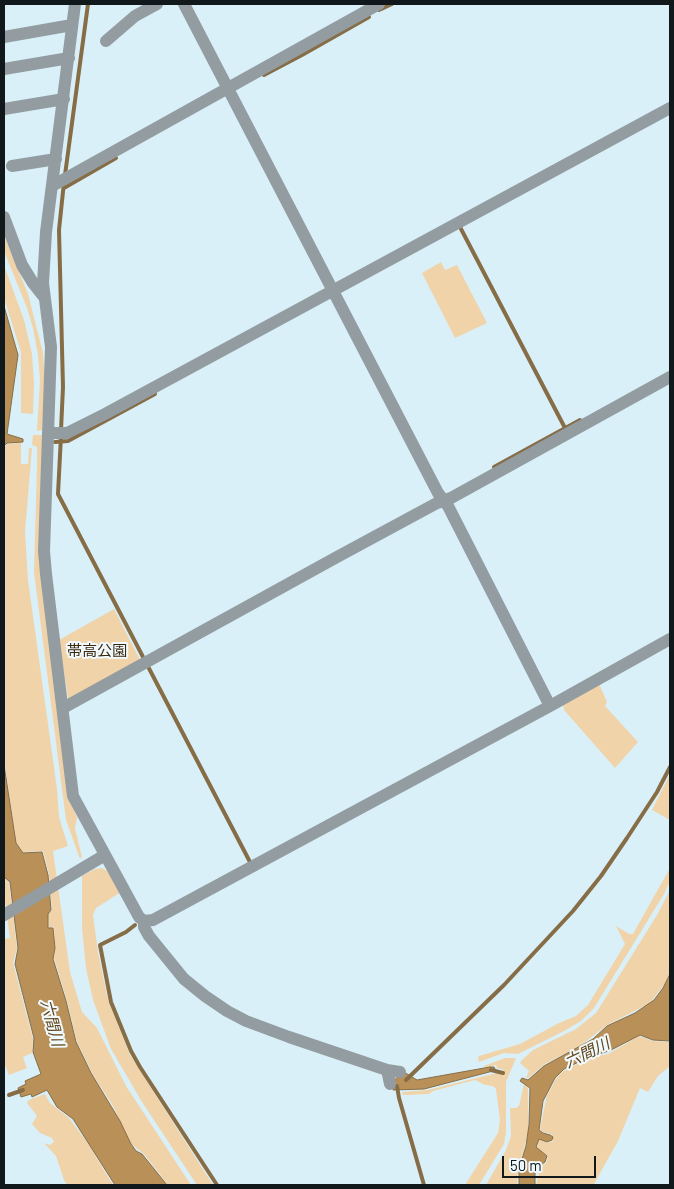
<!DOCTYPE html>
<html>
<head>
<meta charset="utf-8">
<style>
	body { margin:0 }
	#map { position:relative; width:674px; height:1189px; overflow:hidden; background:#d9f0f9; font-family:Barlow,sans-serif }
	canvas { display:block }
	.frame { position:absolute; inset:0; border:5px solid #10181c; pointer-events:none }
	.scale { position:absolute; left:502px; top:1156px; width:94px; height:22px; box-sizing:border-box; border:2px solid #10181c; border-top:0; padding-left:6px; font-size:15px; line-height:18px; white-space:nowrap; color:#10181c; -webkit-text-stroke:4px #f1fafe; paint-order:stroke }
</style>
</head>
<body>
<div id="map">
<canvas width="674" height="1189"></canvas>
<div class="frame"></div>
<div class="scale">50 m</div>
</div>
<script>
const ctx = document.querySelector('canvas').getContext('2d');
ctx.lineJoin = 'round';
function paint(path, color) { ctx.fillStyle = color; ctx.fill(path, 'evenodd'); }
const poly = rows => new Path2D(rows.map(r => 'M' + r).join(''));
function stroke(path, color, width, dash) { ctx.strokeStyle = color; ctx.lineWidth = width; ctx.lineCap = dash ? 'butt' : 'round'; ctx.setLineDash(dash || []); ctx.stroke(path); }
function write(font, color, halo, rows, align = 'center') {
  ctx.font = font + ' Barlow,"Noto Sans JP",sans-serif'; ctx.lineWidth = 4; ctx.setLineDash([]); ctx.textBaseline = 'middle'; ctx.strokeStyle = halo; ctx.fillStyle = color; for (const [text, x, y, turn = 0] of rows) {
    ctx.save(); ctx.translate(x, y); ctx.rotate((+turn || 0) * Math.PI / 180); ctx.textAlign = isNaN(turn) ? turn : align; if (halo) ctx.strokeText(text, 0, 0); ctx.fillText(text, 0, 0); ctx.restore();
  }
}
const green = poly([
	[4,235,28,294,43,353,45,381,42,430,37,431,40,380,38,355,33,328,27,308,4,251],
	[441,262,445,270,457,265,487,323,455,338,422,273],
	[4,265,24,320,32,354,34,383,33,414,21,413,21,352,4,298],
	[33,435,42,435,41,572,69,799,77,817,75,828,82,857,80,859,66,820,34,572,37,465,37,447,32,445],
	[21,443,21,464,28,464,29,448,32,448,25,532,28,580,57,789,59,817,68,846,53,851,70,972,82,1012,97,1028,126,1086,191,1185,168,1185,144,1154,131,1144,113,1106,93,1075,77,1042,67,1001,54,958,55,948,54,927,49,928,48,914,52,910,49,874,43,851,23,852,16,843,4,758,4,447,7,444],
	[114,609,140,660,68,699,59,640],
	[599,684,607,702,605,706,638,742,615,768,564,710,563,705],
	[670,774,670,820,652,810],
	[102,868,107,871,121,892,96,908,93,915,98,952,108,1000,130,1055,213,1185,197,1185,142,1102,111,1049,93,1000,86,968,82,929,82,876,95,869],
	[670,868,670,881,664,894,594,1008,581,1021,566,1030,518,1054,504,1053,479,1062,478,1058,479,1056,520,1044,559,1023,576,1016,588,1005,625,944,616,926,629,934,633,934],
	[4,878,9,883,17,948,13,963,33,1039,32,1053,23,1057,27,1068,9,1075,5,1065,4,1065,4,939,10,938,4,893],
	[670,890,670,972,666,982,653,999,646,1005,607,1025,580,1046,545,1064,528,1078,526,1078,529,1071,520,1063,522,1060,533,1050,576,1029,596,1013,657,915],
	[639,1036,653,1041,670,1042,670,1066,658,1076,648,1092,640,1088,618,1141,594,1184,536,1185,541,1166,546,1163,548,1157,537,1147,539,1139,547,1143,553,1141,553,1137,551,1134,543,1132,540,1129,547,1095,556,1079,562,1072,577,1064,592,1057,608,1054],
	[505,1058,516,1058,506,1082,506,1132,504,1144,479,1185,465,1185,498,1133,500,1120,496,1089,493,1086,485,1085,475,1080,433,1091,429,1094,403,1095,402,1092,428,1090,497,1073,502,1075,504,1070,497,1068,496,1065,485,1068,484,1066],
	[524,1084,528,1088,528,1133,518,1171,517,1185,486,1185,506,1150,511,1136,510,1108,516,1108,519,1106],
	[45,1094,50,1103,69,1118,87,1142,113,1185,67,1185,64,1180,56,1156,44,1143,50,1145,54,1142,52,1138,40,1133,32,1124,37,1116,27,1103,29,1100]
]);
const water = poly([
	[4,306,18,355,7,434,23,439,23,442,7,443,4,446,4,306],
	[4,765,16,843,23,853,42,852,48,875,51,910,48,914,48,928,53,928,55,948,53,959,66,1001,76,1042,91,1073,120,1121,131,1144,136,1151,142,1154,167,1185,115,1185,73,1119,57,1107,47,1090,32,1097,31,1094,21,1097,18,1088,26,1084,25,1081,41,1074,33,1052,34,1038,15,964,18,948,10,882,4,877,4,765],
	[670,974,670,1041,653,1040,640,1035,609,1051,591,1056,564,1069,555,1078,543,1101,539,1130,543,1133,550,1135,553,1137,552,1140,547,1142,539,1139,536,1147,547,1156,545,1162,535,1169,535,1185,519,1185,519,1169,526,1146,529,1125,530,1088,520,1081,522,1078,528,1080,544,1066,593,1039,607,1026,635,1013,654,1000,663,988,670,974],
	[490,1067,494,1067,495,1069,493,1071,424,1089,393,1090,392,1082,404,1072,417,1080,490,1067]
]);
const stream = poly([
	[379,10,392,4],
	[264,75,302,55,369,17],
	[65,175,88,4],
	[64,188,116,158],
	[460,227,565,428],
	[61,430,63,387,59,230,64,182],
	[61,436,58,494,250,862],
	[55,442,68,441,155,394],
	[494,467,580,420],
	[135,925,126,932,100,945,111,1002,131,1051,140,1067,217,1185],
	[491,1070,503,1073],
	[406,1080,504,985,573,911,601,876,627,838,657,792,670,767],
	[397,1086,399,1098,424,1185],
	[9,1095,23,1090]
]);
const street = poly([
	[75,4,46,232,43,283,51,347,44,551,46,574,73,796,139,917,144,921,153,920,550,706,670,639],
	[184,4,438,493,448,506,550,706],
	[4,37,72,25],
	[106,41,135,16,157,4],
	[4,69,69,58],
	[4,109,64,99],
	[12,166,56,159],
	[52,186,379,4],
	[4,217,22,265,33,283,44,297],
	[48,433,67,433,105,414,670,108],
	[63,708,337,557,437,503,451,498,670,377],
	[4,915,105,855],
	[144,921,144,927,149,936,184,979,205,996,227,1011,246,1021,289,1037,387,1070,400,1072],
	[387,1070,390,1084]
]);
const parkNames = [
	["帯高公園",97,651]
];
const waterNames = [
	["六間川",52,1023,75],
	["六間川",587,1053,-26]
];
paint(green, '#f1d3a9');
paint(water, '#b99158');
stroke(water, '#866d46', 1);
stroke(stream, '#866d46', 4);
stroke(street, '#939ca0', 12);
write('15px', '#39280e', '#f1fafe', parkNames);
write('italic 16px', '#624518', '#f1fafe', waterNames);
</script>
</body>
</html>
